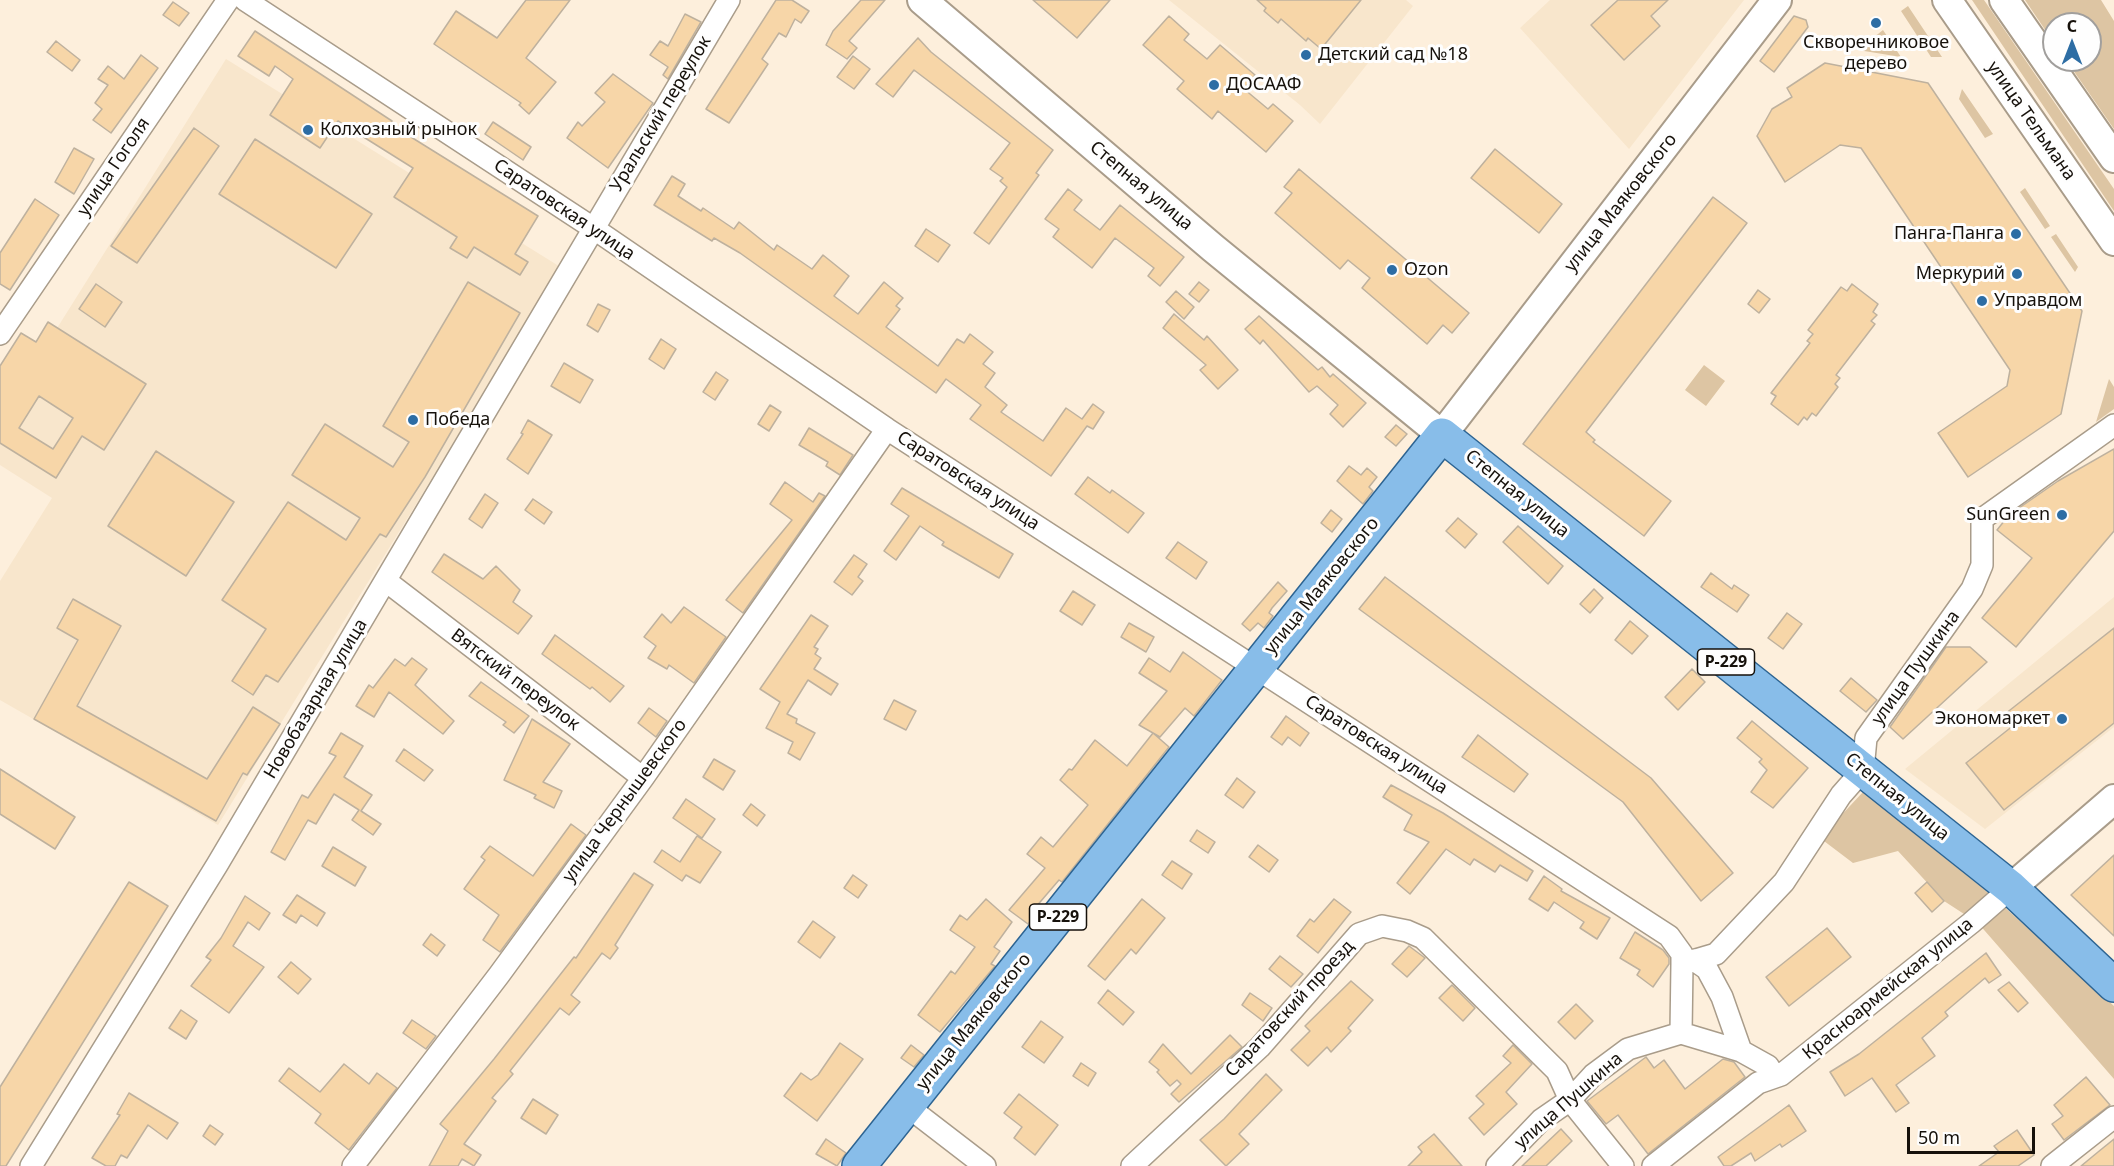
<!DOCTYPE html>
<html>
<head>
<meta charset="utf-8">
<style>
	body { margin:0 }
	#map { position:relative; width:2114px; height:1166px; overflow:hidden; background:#fdefdc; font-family:"Noto Sans",sans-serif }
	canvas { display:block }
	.north { position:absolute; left:2042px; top:12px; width:60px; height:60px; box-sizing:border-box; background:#fefefe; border:2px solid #a19f9d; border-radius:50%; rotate:0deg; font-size:16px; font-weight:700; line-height:24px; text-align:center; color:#16110b }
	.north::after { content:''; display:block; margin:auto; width:21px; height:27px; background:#2d6da4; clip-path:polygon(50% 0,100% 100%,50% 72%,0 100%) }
	.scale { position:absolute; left:1907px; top:1127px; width:128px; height:27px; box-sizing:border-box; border:3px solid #16110b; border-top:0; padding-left:8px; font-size:18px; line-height:21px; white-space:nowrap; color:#16110b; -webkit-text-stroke:4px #fefefe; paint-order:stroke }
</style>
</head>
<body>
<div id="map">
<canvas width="2114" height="1166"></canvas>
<div class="north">С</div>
<div class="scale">50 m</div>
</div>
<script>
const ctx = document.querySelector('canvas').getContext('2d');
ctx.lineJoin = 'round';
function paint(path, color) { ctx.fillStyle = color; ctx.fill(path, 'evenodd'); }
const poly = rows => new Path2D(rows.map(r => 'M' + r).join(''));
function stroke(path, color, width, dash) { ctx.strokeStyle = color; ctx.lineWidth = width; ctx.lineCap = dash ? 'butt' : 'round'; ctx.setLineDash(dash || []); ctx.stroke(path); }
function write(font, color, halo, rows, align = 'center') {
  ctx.font = font + ' "Noto Sans",sans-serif'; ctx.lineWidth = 6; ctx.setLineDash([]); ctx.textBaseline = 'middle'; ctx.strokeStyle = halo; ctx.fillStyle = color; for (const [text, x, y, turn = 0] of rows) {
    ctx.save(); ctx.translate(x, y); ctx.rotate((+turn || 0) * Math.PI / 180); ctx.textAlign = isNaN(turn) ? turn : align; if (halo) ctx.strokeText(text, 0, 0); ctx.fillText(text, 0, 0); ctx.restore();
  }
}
const built = poly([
	[1169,0,1406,0,1413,6,1320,124,1300,105],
	[1550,0,1744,0,1629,149,1520,28],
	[226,59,562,268,218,825,0,700,0,581,52,498,0,465,0,419],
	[2114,597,2114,727,1985,829,1905,769]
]);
const green = poly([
	[1972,0,1984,0,2114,189,2114,211],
	[2025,0,2101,0,2114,21,2114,129,2066,60,2090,60,2090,24,2054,24,2054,43],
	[1908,6,1942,57,1931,57,1901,11],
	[1883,30,1901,57,1858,50],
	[1962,89,1993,134,1985,138,1959,99],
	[2025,188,2050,226,2045,229,2020,192],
	[2056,234,2078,267,2075,272,2051,237],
	[1704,365,1725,381,1706,406,1685,390],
	[2109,379,2114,387,2114,409,2096,422],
	[1863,792,1991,895,2114,1006,2114,1079,1978,923,1944,901,1898,851,1853,863,1820,838]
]);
const building = poly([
	[526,0,570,0,526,58,556,82,529,114,519,105,521,103,434,44,456,11,497,38,526,0],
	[776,0,792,0,809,11,801,23,795,19,786,37,779,33,762,59,768,64,729,123,706,109,776,0],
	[861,0,885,0,849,41,857,48,847,59,826,45,833,31,861,0],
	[1033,0,1110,0,1077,38,1033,0],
	[1257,0,1361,0,1321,49,1308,38,1306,41,1281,19,1278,23,1264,11,1266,8,1257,0],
	[1618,0,1668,0,1651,16,1660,26,1624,60,1591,25,1618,0],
	[173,2,189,13,179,26,163,15,173,2],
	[685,14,701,22,668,79,663,75,668,67,650,55,660,41,668,46,685,14],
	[1169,16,1189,34,1184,40,1207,59,1220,45,1255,75,1244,89,1268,109,1273,104,1293,121,1266,152,1218,111,1212,119,1177,89,1184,81,1143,45,1169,16],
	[1794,16,1806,20,1808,27,1774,72,1760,61,1794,16],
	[255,31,392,121,390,124,538,216,515,254,528,262,520,275,474,247,467,258,450,248,457,237,394,197,413,168,338,121,320,148,270,115,293,79,275,66,269,76,238,56,255,31],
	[918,38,931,52,1053,150,1036,173,1039,175,989,244,974,233,1007,187,1000,181,1003,178,990,169,1010,143,914,70,893,97,876,84,918,38],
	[56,41,80,60,72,71,47,52,56,41],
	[141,55,158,68,111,133,93,120,102,109,95,103,108,85,98,79,108,66,124,79,141,55],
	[853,56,870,69,854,89,837,77,853,56],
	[1825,63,1928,83,2082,311,2061,414,1968,477,1938,433,2007,386,2010,370,1861,148,1840,145,1785,182,1757,136,1772,109,1792,97,1787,88,1825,63],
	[613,74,653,103,608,168,567,138,578,122,582,126,605,102,595,93,613,74],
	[493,122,531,147,523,160,485,134,493,122],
	[194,128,219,146,137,263,111,246,194,128],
	[255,139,372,214,336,268,219,194,255,139],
	[74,148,94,159,74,194,55,182,74,148],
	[1495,149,1562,204,1539,233,1471,178,1495,149],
	[1299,169,1469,313,1452,333,1443,325,1427,344,1362,288,1370,278,1348,260,1340,269,1275,213,1292,193,1284,187,1299,169],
	[672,176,685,184,678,196,701,211,703,208,734,229,739,222,774,250,777,245,812,269,823,255,849,276,834,296,858,314,884,282,903,298,896,306,900,309,886,327,938,366,957,339,964,343,970,334,993,352,983,364,995,373,985,387,1007,405,1001,412,1043,441,1066,408,1082,419,1093,404,1104,412,1093,429,1087,426,1051,476,970,419,981,405,946,379,936,393,740,253,714,238,712,241,654,205,672,176],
	[1068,189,1082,200,1074,210,1100,230,1120,205,1184,257,1160,286,1148,276,1154,268,1115,238,1092,268,1053,237,1059,229,1045,219,1068,189],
	[1713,197,1747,223,1586,432,1595,440,1593,442,1671,501,1644,536,1523,444,1713,197],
	[35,199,59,215,10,290,0,284,0,253,35,199],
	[926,229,950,245,938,262,915,246,926,229],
	[468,282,520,313,425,477,386,537,380,534,278,682,266,675,253,695,232,681,266,629,222,600,288,502,346,540,360,518,292,475,325,424,393,467,409,442,383,426,468,282],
	[1199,282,1209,290,1199,302,1189,294,1199,282],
	[96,284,122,302,105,327,79,309,96,284],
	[1852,284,1878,304,1873,312,1877,315,1871,321,1875,324,1836,375,1840,378,1835,384,1838,387,1816,416,1812,413,1807,420,1804,417,1798,425,1771,404,1776,396,1771,393,1810,343,1807,341,1813,334,1808,330,1841,287,1847,291,1852,284],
	[1758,290,1770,299,1759,313,1748,304,1758,290],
	[1176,291,1194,307,1184,319,1166,302,1176,291],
	[598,304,610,310,598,332,587,325,598,304],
	[1174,314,1204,340,1207,336,1238,370,1218,389,1200,370,1206,365,1163,328,1174,314],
	[1259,316,1318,370,1322,367,1330,377,1333,374,1366,403,1343,427,1330,414,1338,405,1317,386,1309,392,1263,340,1260,344,1245,329,1259,316],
	[48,322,146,384,104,450,82,436,56,478,0,443,0,366,21,333,36,342,48,322],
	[39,396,73,418,53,449,19,428,39,396],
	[661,339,676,349,664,369,649,359,661,339],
	[564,363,593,380,580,403,551,386,564,363],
	[716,372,728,380,715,400,703,392,716,372],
	[770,405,781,412,769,431,758,424,770,405],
	[528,420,552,435,528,474,507,459,523,434,521,433,528,420],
	[1396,425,1407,434,1396,446,1385,437,1396,425],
	[809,428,853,455,840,475,826,466,828,462,799,445,809,428],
	[2114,449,2114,531,2016,647,1982,618,2032,558,1997,530,2009,515,2058,481,2114,449],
	[156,451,234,502,186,576,108,526,156,451],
	[1349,466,1361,475,1367,468,1377,477,1369,487,1373,491,1363,504,1337,481,1349,466],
	[1088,477,1110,493,1112,490,1144,513,1128,533,1075,494,1088,477],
	[785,482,813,502,819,493,825,496,743,613,726,600,792,520,770,504,785,482],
	[902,488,1013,554,999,578,942,545,944,542,920,526,896,560,884,551,909,516,891,504,902,488],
	[485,494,498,503,482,528,469,519,485,494],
	[533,499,552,512,544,524,525,510,533,499],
	[1331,510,1342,519,1332,532,1321,523,1331,510],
	[1458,518,1477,534,1465,548,1446,531,1458,518],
	[1518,526,1563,566,1548,584,1503,542,1518,526],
	[1178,542,1207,562,1196,579,1166,558,1178,542],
	[444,554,483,579,496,566,520,590,513,602,532,616,518,634,432,572,444,554],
	[854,555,867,564,858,577,863,581,852,595,834,582,854,555],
	[1711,573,1732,589,1734,585,1749,595,1737,612,1701,587,1711,573],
	[1385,577,1651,778,1733,873,1701,901,1623,802,1359,609,1385,577],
	[1278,582,1287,591,1272,608,1269,613,1273,616,1264,628,1258,623,1250,631,1242,624,1278,582],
	[1594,589,1603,598,1590,613,1580,604,1594,589],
	[1073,591,1095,605,1082,625,1060,611,1073,591],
	[73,599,121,626,77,706,207,779,253,707,280,724,247,775,243,773,216,821,34,719,78,640,57,628,73,599],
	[684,607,726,637,694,683,669,665,667,669,648,658,656,646,644,637,662,614,671,623,684,607],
	[1787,613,1802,624,1783,649,1768,638,1787,613],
	[811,615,828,626,814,647,818,649,815,654,821,658,814,669,838,684,831,695,808,680,787,714,797,719,796,723,815,733,800,760,788,753,793,742,766,728,780,702,760,689,811,615],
	[1630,621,1648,636,1632,654,1615,640,1630,621],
	[1129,623,1154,637,1146,652,1121,637,1129,623],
	[2114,628,2114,723,2004,810,1966,763,2014,725,2005,714,2114,628],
	[555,635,624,686,610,702,592,687,590,689,542,654,555,635],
	[1946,647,1970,647,1987,662,1903,739,1890,727,1946,647],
	[1183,652,1222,680,1194,716,1185,708,1160,737,1139,725,1167,691,1139,673,1149,658,1170,672,1183,652],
	[412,658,427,669,415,685,454,721,443,734,389,692,374,717,356,706,369,685,373,688,395,659,405,666,412,658],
	[1692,669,1705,682,1678,710,1665,697,1692,669],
	[1851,678,1877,700,1866,712,1840,691,1851,678],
	[481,682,529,716,514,733,503,725,506,722,469,696,481,682],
	[894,700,916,711,906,730,884,719,894,700],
	[649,708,667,721,656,737,638,723,649,708],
	[1286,716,1309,733,1300,746,1288,737,1282,745,1271,737,1286,716],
	[532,719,570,744,543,782,562,791,554,808,534,798,536,795,504,780,532,719],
	[1752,721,1808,768,1773,808,1751,792,1767,770,1759,762,1762,759,1737,738,1752,721],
	[341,733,363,746,344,777,372,795,361,811,381,824,373,835,352,820,359,810,334,794,316,824,308,820,285,860,271,852,302,795,308,798,336,756,329,753,341,733],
	[1153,733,1169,747,1062,882,1059,880,1035,908,1038,910,1028,924,1009,910,1045,868,1027,854,1041,837,1053,847,1088,805,1060,780,1069,769,1072,770,1095,740,1127,766,1153,733],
	[1478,735,1528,774,1514,792,1462,757,1478,735],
	[404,749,433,770,424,781,396,761,404,749],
	[714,759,735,771,723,790,703,777,714,759],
	[0,769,75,817,55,849,0,814,0,769],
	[1237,778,1255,792,1243,808,1225,795,1237,778],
	[1391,785,1443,813,1533,871,1527,881,1500,865,1495,872,1474,859,1470,865,1446,849,1410,894,1397,883,1429,842,1404,830,1412,815,1383,797,1391,785],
	[686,799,715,819,702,838,673,818,686,799],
	[751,804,765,815,757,826,743,815,751,804],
	[571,824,586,835,500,952,483,940,499,915,464,889,485,860,481,857,490,846,533,876,571,824],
	[1197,830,1215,842,1208,853,1190,841,1197,830],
	[697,836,721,852,700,883,686,875,682,881,654,862,662,850,680,862,697,836],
	[1258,845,1278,860,1269,872,1249,857,1258,845],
	[333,847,366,867,355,886,322,866,333,847],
	[2114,855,2114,936,2071,895,2114,855],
	[1172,861,1192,874,1182,889,1162,875,1172,861],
	[634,873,653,885,615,945,618,948,610,959,602,953,571,995,580,1002,569,1015,560,1008,510,1071,513,1074,492,1098,496,1101,464,1144,481,1155,474,1166,462,1159,458,1166,429,1166,448,1131,440,1124,494,1059,574,957,576,958,634,873],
	[853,875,867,885,858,898,844,888,853,875],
	[1544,876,1562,889,1561,891,1610,918,1597,939,1580,928,1584,922,1554,902,1548,911,1529,899,1544,876],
	[129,882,168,906,6,1166,0,1166,0,1087,129,882],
	[1927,882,1944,901,1932,912,1915,893,1927,882],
	[297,895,325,913,317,926,301,915,296,923,283,915,297,895],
	[245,896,270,913,259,930,248,922,233,946,264,967,229,1013,191,986,211,960,206,957,221,938,245,896],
	[986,899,1012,922,994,947,1000,951,991,964,995,966,940,1032,918,1015,951,971,955,974,975,947,950,930,960,915,967,920,986,899],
	[1142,899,1165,918,1136,954,1131,949,1105,980,1088,966,1142,899],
	[1334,899,1351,912,1318,953,1297,936,1310,919,1314,922,1334,899],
	[813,921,835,937,820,958,798,942,813,921],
	[1827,928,1851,957,1789,1006,1766,977,1827,928],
	[1635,932,1663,950,1669,958,1669,964,1653,987,1637,975,1640,970,1620,958,1635,932],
	[431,934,445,945,437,956,423,945,431,934],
	[1409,946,1425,958,1407,977,1392,964,1409,946],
	[1986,953,2001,975,1989,983,1985,978,1945,1012,1948,1016,1922,1038,1935,1056,1896,1085,1909,1103,1896,1112,1872,1078,1845,1096,1830,1072,1859,1054,1986,953],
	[1280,956,1303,974,1291,987,1269,969,1280,956],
	[291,962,311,979,298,994,278,977,291,962],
	[1351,981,1373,1000,1348,1028,1351,1031,1331,1052,1327,1047,1308,1066,1291,1050,1310,1031,1305,1026,1351,981],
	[2009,982,2028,1003,2018,1012,1998,990,2009,982],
	[1452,985,1475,1008,1463,1021,1439,998,1452,985],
	[1108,990,1134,1012,1123,1025,1098,1003,1108,990],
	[1250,993,1272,1008,1263,1021,1242,1005,1250,993],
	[1576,1004,1593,1021,1575,1039,1558,1022,1576,1004],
	[181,1010,197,1021,186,1039,169,1028,181,1010],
	[412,1020,436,1036,426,1049,403,1033,412,1020],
	[1041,1021,1063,1037,1044,1063,1022,1047,1041,1021],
	[1230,1035,1242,1047,1179,1102,1171,1094,1181,1084,1177,1080,1170,1086,1157,1072,1159,1070,1149,1062,1163,1044,1191,1074,1230,1035],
	[840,1043,863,1059,817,1121,784,1096,801,1073,811,1080,818,1075,840,1043],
	[911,1045,924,1055,914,1067,901,1058,911,1045],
	[1513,1045,1532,1064,1506,1092,1517,1104,1484,1135,1469,1118,1484,1104,1476,1096,1511,1063,1503,1056,1513,1045],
	[1646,1057,1654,1068,1664,1060,1685,1089,1723,1059,1734,1062,1745,1077,1648,1154,1618,1115,1606,1124,1587,1101,1646,1057],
	[1081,1063,1096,1073,1088,1086,1073,1076,1081,1063],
	[344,1064,369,1084,377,1073,397,1088,349,1150,315,1123,321,1114,279,1081,289,1068,320,1092,344,1064],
	[1266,1074,1282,1090,1239,1134,1249,1144,1226,1166,1200,1140,1224,1119,1266,1074],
	[2086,1077,2110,1105,2064,1140,2052,1124,2063,1116,2054,1105,2086,1077],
	[129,1093,178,1123,167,1139,148,1125,127,1158,121,1155,115,1166,106,1166,92,1158,120,1115,117,1114,129,1093],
	[1019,1094,1058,1125,1035,1155,1014,1138,1022,1127,1004,1113,1019,1094],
	[533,1099,558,1115,546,1134,521,1118,533,1099],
	[1789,1105,1806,1131,1782,1147,1780,1144,1755,1161,1751,1153,1731,1166,1724,1166,1718,1157,1789,1105],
	[210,1125,223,1134,215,1145,203,1136,210,1125],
	[1561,1129,1572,1141,1546,1166,1522,1166,1561,1129],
	[2017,1130,2034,1155,2018,1166,1979,1166,1999,1152,1994,1146,2017,1130],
	[1434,1134,1462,1166,1408,1166,1422,1152,1418,1147,1434,1134],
	[826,1139,846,1153,837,1166,816,1154,826,1139],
	[2114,1139,2114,1166,2081,1166,2098,1152,2114,1139]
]);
const street = poly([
	[245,0,593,228,887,429,1669,936,1682,954,1682,964],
	[0,334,228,0],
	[386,581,643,778],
	[1694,960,1707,969,1722,997,1741,1051,1768,1066,1775,1077],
	[1681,1033,1741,1051],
	[907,1106,985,1166],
	[31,1166,217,865,729,0],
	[353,1166,499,975,643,778,887,429],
	[1132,1166,1260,1047,1359,934,1382,926,1407,931,1423,938,1557,1071,1570,1100,1623,1166],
	[1497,1166,1541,1120,1570,1100,1593,1075,1628,1049,1681,1033,1682,964,1716,954,1784,882,1841,795,1863,770,1866,738,1972,589,1982,565,1982,519,2114,425],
	[1653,1166,1758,1083,1781,1075,1971,923,2011,888],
	[2052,1166,2114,1117]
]);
const secondary = poly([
	[922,0,1213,248,1442,435,1777,0],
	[1947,0,2114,241],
	[2004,0,2114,158],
	[2011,888,2114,799]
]);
const primary = poly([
	[859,1166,1442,435,2011,888,2114,985]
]);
const markers = [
	[1876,23,6,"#2d6da4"],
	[1306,55,6,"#2d6da4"],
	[1214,85,6,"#2d6da4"],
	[308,130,6,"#2d6da4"],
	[2016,234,6,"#2d6da4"],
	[1392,270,6,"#2d6da4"],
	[2017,274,6,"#2d6da4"],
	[1982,301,6,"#2d6da4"],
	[413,420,6,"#2d6da4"],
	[2062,515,6,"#2d6da4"],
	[2062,719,6,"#2d6da4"]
];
const shields = [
	[1726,662,57],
	[1058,917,57]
];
const shieldNames = [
	["Р-229",1726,662],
	["Р-229",1058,917]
];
const poiNames = [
	["Скворечниковое",1876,43,"center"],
	["дерево",1876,64,"center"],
	["Детский сад №18",1318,55],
	["ДОСААФ",1226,85],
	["Колхозный рынок",320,130],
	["Панга-Панга",2004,234,"right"],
	["Ozon",1404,270],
	["Меркурий",2005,274,"right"],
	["Управдом",1994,301],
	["Победа",425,420],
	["SunGreen",2050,515,"right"],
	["Экономаркет",2050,719,"right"]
];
const streetNames = [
	["Уральский переулок",661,114,-59],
	["улица Тельмана",2031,121,55],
	["улица Гоголя",114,167,-56],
	["Степная улица",1141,186,40],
	["улица Маяковского",1621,203,-52],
	["Саратовская улица",564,210,34],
	["Саратовская улица",968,481,33],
	["Степная улица",1517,494,39],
	["улица Маяковского",1322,586,-51],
	["улица Пушкина",1916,668,-54],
	["Вятский переулок",515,680,37],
	["Новобазарная улица",316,699,-59],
	["Саратовская улица",1376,745,33],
	["Степная улица",1897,797,39],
	["улица Чернышевского",625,801,-54],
	["Красноармейская улица",1888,989,-39],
	["Саратовский проезд",1290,1009,-47],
	["улица Маяковского",974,1022,-51],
	["улица Пушкина",1569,1101,-41]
];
paint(built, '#f8e6cc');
paint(green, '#ddc5a3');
paint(building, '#f7d6a8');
stroke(building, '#beb19e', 1.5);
stroke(street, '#a99c8a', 24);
stroke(secondary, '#a99c8a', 32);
stroke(primary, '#2d6492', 36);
stroke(street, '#fff', 21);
stroke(secondary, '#fff', 28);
stroke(primary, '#88bde9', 33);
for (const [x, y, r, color] of markers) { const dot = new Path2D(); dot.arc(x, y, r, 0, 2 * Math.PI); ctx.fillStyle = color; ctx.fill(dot); stroke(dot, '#fefefe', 2); }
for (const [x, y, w] of shields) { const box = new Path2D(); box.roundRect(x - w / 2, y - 13, w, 26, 4.5); ctx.fillStyle = '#fefefe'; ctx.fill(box); stroke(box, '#16110b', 1.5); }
write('bold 16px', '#16110b', null, shieldNames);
write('18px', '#16110b', '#fefefe', poiNames, 'left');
write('18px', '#16110b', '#fefefe', streetNames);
</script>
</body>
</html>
